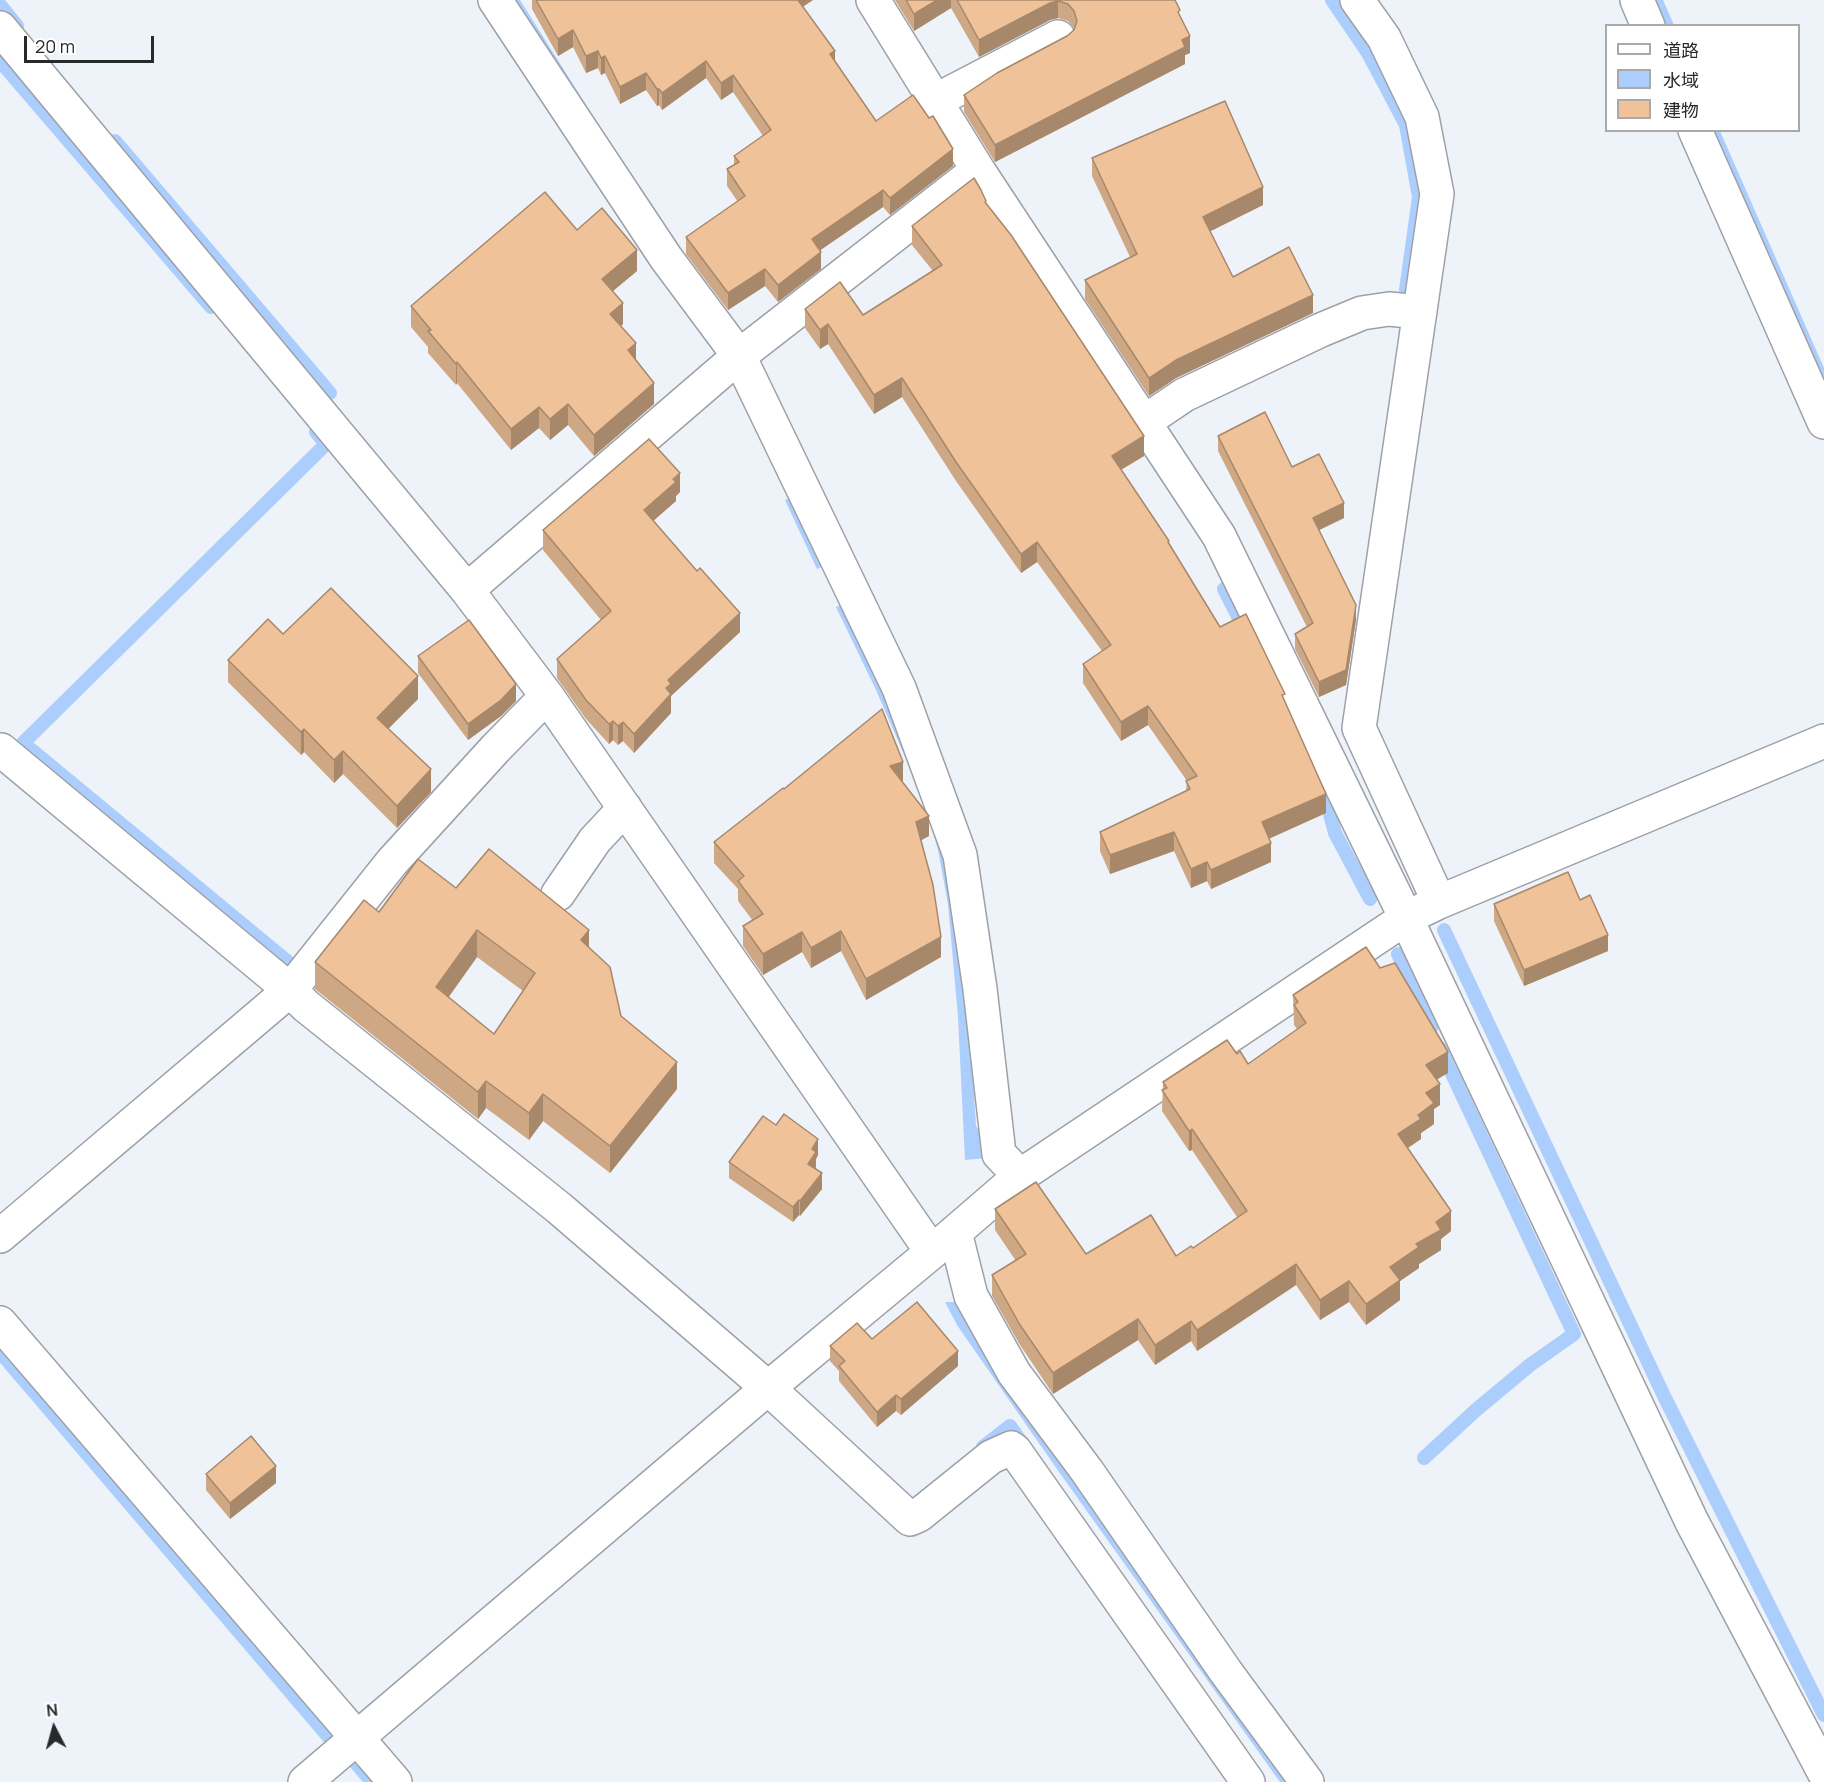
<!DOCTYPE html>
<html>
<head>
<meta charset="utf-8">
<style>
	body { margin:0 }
	#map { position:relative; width:1824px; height:1782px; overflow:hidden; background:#eef2f9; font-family:Manrope,"Noto Sans JP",sans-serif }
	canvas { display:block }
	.legend { position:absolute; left:1605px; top:24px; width:195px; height:108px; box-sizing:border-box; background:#fff; border:2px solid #a9a9aa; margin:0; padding:8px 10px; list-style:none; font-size:18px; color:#27292b }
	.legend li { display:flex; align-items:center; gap:12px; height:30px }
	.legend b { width:30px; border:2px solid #a9a9aa }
	.north { position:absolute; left:24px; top:1698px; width:60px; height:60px; -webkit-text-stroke:4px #fff; paint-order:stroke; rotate:354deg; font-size:16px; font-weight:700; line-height:24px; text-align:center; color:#27292b }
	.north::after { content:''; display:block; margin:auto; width:21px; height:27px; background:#27292b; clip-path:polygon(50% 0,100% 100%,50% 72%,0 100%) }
	.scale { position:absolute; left:24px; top:36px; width:130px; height:27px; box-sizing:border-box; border:3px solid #27292b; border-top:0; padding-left:8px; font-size:18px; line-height:21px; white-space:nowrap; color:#27292b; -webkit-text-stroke:4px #fff; paint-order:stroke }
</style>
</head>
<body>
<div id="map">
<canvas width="1824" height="1782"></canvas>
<ul class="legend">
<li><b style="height:8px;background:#fff"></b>道路</li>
<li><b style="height:16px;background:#accefc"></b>水域</li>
<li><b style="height:16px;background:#efc299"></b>建物</li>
</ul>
<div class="north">N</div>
<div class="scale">20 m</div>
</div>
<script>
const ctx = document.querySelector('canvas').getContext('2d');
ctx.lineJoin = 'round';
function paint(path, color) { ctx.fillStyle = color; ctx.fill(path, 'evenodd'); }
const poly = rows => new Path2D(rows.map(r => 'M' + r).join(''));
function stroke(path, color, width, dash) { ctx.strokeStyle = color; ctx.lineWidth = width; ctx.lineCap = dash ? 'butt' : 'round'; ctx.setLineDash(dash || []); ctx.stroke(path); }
const water = poly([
	[513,0,520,0,656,216],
	[1652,0,1663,0,1674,25,1663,25],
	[1708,131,1720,131,1824,368,1824,395],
	[796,495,828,564,817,569,785,500],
	[846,602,931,787,966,964,976,1126,985,1138,987,1158,965,1160,958,1017,948,904,938,850,925,803,876,690,836,607],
	[945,1302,961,1302,964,1319,1003,1376,1292,1782,1280,1782,1059,1472,957,1325]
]);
const stream = poly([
	[1332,0,1368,53,1406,125,1419,197,1406,290],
	[0,5,17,26],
	[0,61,211,307],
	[115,141,330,393],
	[1224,589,1247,634],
	[1319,787,1327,803,1335,833,1370,899],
	[1444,930,1664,1396,1824,1715],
	[1398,954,1431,1028],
	[294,967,23,743,326,444,316,432],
	[0,1352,333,1742],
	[983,1447,1010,1426,1024,1446],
	[1424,1458,1476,1410,1530,1365,1574,1334,1440,1048],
	[355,1762,372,1782]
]);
const minor = poly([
	[495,0,666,258,739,356,899,688,960,855,980,989,999,1154,1020,1176],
	[873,0,978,170,1219,536,1406,918,1692,1522,1824,1772],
	[1357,0,1384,38,1422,117,1437,194,1359,728,1439,902],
	[1637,0,1648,26],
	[0,28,467,590,547,696,932,1252],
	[935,101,1058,37],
	[1695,130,1824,422],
	[1144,422,1184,395,1321,330,1362,313,1389,309,1420,312],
	[467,590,739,356,978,170],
	[1,750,290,990,306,1006,559,1208,768,1388,910,1519,919,1515,991,1457,1011,1448,1015,1451,1248,1782],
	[558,894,595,840,625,808],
	[955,1232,971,1296,1014,1373,1087,1471,1226,1672,1307,1782],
	[0,1236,290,990,392,862,496,748,547,696],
	[0,1323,395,1782],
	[305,1782,768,1388,932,1252,1020,1176,1406,918,1439,902,1824,741]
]);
const wall = poly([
	[532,0,813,0,803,6,835,61,876,121,953,166,890,215,883,207,820,250,821,269,778,302,765,286,728,310,686,254,686,237,738,202,727,186,727,169,734,165,734,156,763,136,733,92,721,100,706,78,662,110,659,105,657,106,646,90,620,104,605,73,601,75,598,68,586,73,573,47,558,56,532,9],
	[895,0,1175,0,1180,17,1190,53,1185,55,1185,64,995,162,964,112,964,95,1067,36,1074,30,1074,28,1068,21,1058,18,1050,20,979,57,951,8,914,31],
	[1092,158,1263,205,1210,231,1233,277,1313,313,1176,378,1149,396,1085,299,1085,280,1130,257,1092,176],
	[986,203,1144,456,1121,470,1169,544,1220,627,1285,701,1326,813,1269,838,1271,862,1211,889,1207,881,1191,888,1174,851,1110,874,1100,851,1100,832,1186,791,1187,781,1148,725,1121,741,1083,683,1083,664,1102,651,1037,562,1021,573,956,481,902,397,874,414,828,344,820,349,805,328,805,309,863,315,933,271,912,245,912,226],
	[577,230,637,271,613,291,623,324,621,326,654,404,594,456,568,425,550,440,539,428,511,450,457,383,456,385,428,353,428,347,411,327,411,306],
	[1218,436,1292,467,1344,518,1319,530,1356,620,1346,685,1319,697,1295,649,1295,634,1307,627,1218,451],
	[680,492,676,496,676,501,653,521,740,632,671,696,671,713,634,753,623,741,618,745,613,740,609,744,586,719,557,678,557,659,601,620,543,550,543,530],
	[418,656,516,701,501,716,468,740,418,673],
	[228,660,418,699,388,729,431,792,397,828,343,774,334,783,304,752,301,755,228,682],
	[902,782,929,836,921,840,941,957,866,1000,841,951,811,968,802,952,763,975,743,946,743,926,753,921,738,901,738,889,714,863,714,842,784,789,903,782],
	[456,888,589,948,621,1016,677,1089,610,1173,543,1121,529,1140,486,1108,478,1119,315,989,315,962,379,912],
	[477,957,523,991,494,1034,449,997],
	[1580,900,1608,951,1524,986,1494,921,1494,904],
	[1293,995,1448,1073,1436,1079,1440,1105,1434,1109,1434,1124,1421,1133,1421,1139,1408,1148,1451,1231,1441,1239,1441,1250,1419,1264,1419,1268,1400,1281,1400,1300,1366,1325,1349,1302,1320,1320,1296,1285,1197,1351,1191,1341,1155,1365,1138,1340,1053,1394,1020,1345,992,1296,992,1275,1016,1261,995,1230,995,1209,1086,1254,1176,1256,1193,1248,1237,1217,1192,1150,1189,1151,1162,1111,1163,1082,1237,1054,1248,1064,1297,1029,1294,1025],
	[818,1155,816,1159,815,1168,822,1189,800,1216,799,1215,793,1222,729,1178,729,1162],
	[872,1339,958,1366,901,1415,896,1411,877,1427,839,1381,839,1371,830,1361,830,1346],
	[206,1474,276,1483,230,1519,206,1490]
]);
const shadedWall = poly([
	[795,0,813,0,795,12],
	[937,0,951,0,951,8,914,31,914,14],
	[1058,1,1058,18,1050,20,979,57,979,40,1050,3],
	[573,30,573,47,558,56,558,39],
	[1190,36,1190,53,1185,55,1185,64,995,162,995,145],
	[598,51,598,68,586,73,586,56],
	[835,51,835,68,830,54],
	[605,56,605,73,601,75,601,58],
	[706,61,706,78,662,110,662,93],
	[646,73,646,90,620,104,620,87],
	[733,75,733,92,721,100,721,83],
	[657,89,659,89,659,105,657,106],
	[953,149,953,166,890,215,890,198],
	[1263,187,1263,205,1203,235,1203,217],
	[883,190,883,207,812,256,812,239],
	[637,250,637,271,602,300,602,279],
	[821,252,821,269,778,302,778,285],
	[765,269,765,286,728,310,728,293],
	[1313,295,1313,313,1176,378,1149,396,1149,378,1176,360],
	[623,303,623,324,610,335,610,314],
	[828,324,828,344,820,349,820,330],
	[636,343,636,364,628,350],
	[457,362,457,383,456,385,456,364],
	[902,378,902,397,874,414,874,395],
	[654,383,654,404,594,456,594,435],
	[568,404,568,425,550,440,550,419],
	[539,407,539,428,511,450,511,429],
	[1144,436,1144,456,1112,475,1112,456],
	[680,473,680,492,676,496,676,501,644,529,644,510],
	[1344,503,1344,518,1313,533,1313,518],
	[1037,542,1037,562,1021,573,1021,554],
	[1356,605,1356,620,1346,685,1319,697,1319,682],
	[740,613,740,632,671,696,671,713,634,753,634,734,668,680],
	[418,676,418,699,377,740,377,718],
	[516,684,516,701,501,716,468,740,468,724],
	[1148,706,1148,725,1121,741,1121,722],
	[613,721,613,740,609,744,609,724],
	[623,722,623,741,618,745,618,726],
	[304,729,304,752,301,755,301,732],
	[343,751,343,774,334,783,334,760],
	[903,762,903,782,890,787,890,766],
	[431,769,431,792,397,828,397,806],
	[1326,794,1326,813,1262,842,1262,822],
	[929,816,929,836,916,843,916,822],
	[1174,832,1174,851,1110,874,1110,855],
	[1271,843,1271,862,1211,889,1211,870],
	[1207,862,1207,881,1191,888,1191,869],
	[477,930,477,957,436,1014,436,987],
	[589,930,589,957,581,940],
	[841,931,841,951,811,968,811,948],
	[802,932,802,952,763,975,763,954],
	[1608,935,1608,951,1524,986,1524,970],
	[941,937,941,957,866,1000,866,979],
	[1448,1052,1448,1073,1426,1086,1426,1065],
	[677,1062,677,1089,610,1173,610,1146],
	[486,1081,486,1108,478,1119,478,1092],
	[1440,1084,1440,1105,1434,1109,1434,1124,1421,1133,1421,1139,1398,1154,1398,1134,1418,1115,1426,1093],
	[543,1094,543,1121,529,1140,529,1113],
	[1192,1129,1192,1150,1189,1151,1189,1131],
	[818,1139,818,1155,816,1159,816,1167,808,1179,808,1164,812,1149],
	[822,1173,822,1189,800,1216,800,1201],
	[799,1200,799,1215,793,1222,793,1207],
	[1451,1211,1451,1231,1441,1239,1441,1250,1419,1264,1419,1268,1400,1281,1400,1300,1366,1325,1366,1304,1390,1267,1416,1244,1436,1222],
	[1296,1264,1296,1285,1197,1351,1197,1330],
	[1349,1281,1349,1302,1320,1320,1320,1300],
	[1138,1319,1138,1340,1053,1394,1053,1373],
	[1191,1321,1191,1341,1155,1365,1155,1345],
	[958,1351,958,1366,901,1415,901,1399],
	[896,1395,896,1411,877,1427,877,1412],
	[276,1466,276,1483,230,1519,230,1503]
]);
const building = poly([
	[536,0,798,0,835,51,830,54,876,121,913,95,929,118,933,116,953,149,890,198,883,190,812,239,821,252,778,285,765,269,728,293,686,237,745,196,727,169,739,162,734,156,771,130,733,75,721,83,706,61,662,93,659,89,657,89,646,73,620,87,605,56,601,58,598,51,586,56,573,30,558,39,536,0],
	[906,0,937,0,914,14,906,0],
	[957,0,1175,0,1180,10,1178,12,1190,36,1182,40,1185,47,995,145,964,95,997,73,1067,36,1074,30,1077,21,1074,11,1068,4,1058,1,1050,3,979,40,957,0],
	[1225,101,1263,187,1203,217,1233,277,1289,247,1313,295,1176,360,1149,378,1085,280,1137,254,1092,158,1225,101],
	[974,178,981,190,986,201,985,202,1011,235,1144,436,1112,456,1169,541,1168,542,1220,627,1246,614,1285,694,1282,695,1326,794,1262,822,1271,843,1211,870,1207,862,1191,869,1174,832,1110,855,1100,832,1190,789,1186,781,1197,776,1148,706,1121,722,1083,664,1111,645,1037,542,1021,554,956,462,902,378,874,395,828,324,820,330,805,309,840,282,863,315,942,265,912,226,974,178],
	[545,192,577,230,602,208,637,250,602,279,623,303,610,314,636,343,628,350,654,383,594,435,568,404,550,419,539,407,511,429,457,362,456,364,428,331,431,330,411,306,545,192],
	[1265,412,1292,467,1319,454,1344,503,1313,518,1356,605,1346,670,1319,682,1295,634,1313,623,1218,436,1265,412],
	[649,439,680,473,673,479,676,482,644,510,697,571,700,568,740,613,668,680,671,684,666,688,671,694,634,734,623,722,618,726,613,721,609,724,586,700,557,659,611,611,543,530,649,439],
	[331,588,418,676,377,718,431,769,397,806,343,751,334,760,304,729,301,732,228,660,268,619,283,634,331,588],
	[469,620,516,684,501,700,468,724,418,656,469,620],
	[882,709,903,762,890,766,929,816,916,822,933,885,941,937,866,979,841,931,811,948,802,932,763,954,743,926,763,914,738,881,744,876,714,842,783,788,784,789,882,709],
	[489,849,589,930,581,940,610,967,621,1016,677,1062,610,1146,543,1094,529,1113,486,1081,478,1092,315,962,364,900,379,912,418,859,456,888,489,849],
	[477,930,535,973,494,1034,436,987,477,930],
	[1568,872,1580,900,1590,895,1608,935,1524,970,1494,904,1568,872],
	[1366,947,1380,968,1395,963,1448,1052,1426,1065,1440,1084,1426,1093,1434,1103,1418,1115,1421,1119,1398,1134,1451,1211,1436,1222,1441,1230,1416,1244,1419,1247,1390,1267,1400,1280,1366,1304,1349,1281,1320,1300,1296,1264,1197,1330,1191,1321,1155,1345,1138,1319,1053,1373,1020,1325,992,1275,1026,1254,995,1209,1036,1182,1086,1254,1151,1215,1176,1256,1191,1246,1193,1248,1247,1211,1192,1129,1189,1131,1162,1090,1167,1088,1163,1082,1227,1040,1237,1054,1240,1051,1248,1064,1306,1023,1294,1005,1298,1002,1293,995,1366,947],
	[784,1114,818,1139,812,1149,816,1152,808,1164,822,1173,800,1201,799,1200,793,1207,729,1162,763,1116,776,1125,784,1114],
	[917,1302,958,1351,901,1399,896,1395,877,1412,839,1366,845,1361,830,1346,857,1323,872,1339,917,1302],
	[251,1436,276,1466,230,1503,206,1474,251,1436]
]);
paint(water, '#accefc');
stroke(stream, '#accefc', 14);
stroke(minor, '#9da1a7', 36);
stroke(minor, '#fff', 33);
paint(wall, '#cea784');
paint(shadedWall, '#a7886b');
paint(building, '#efc299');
stroke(building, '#a7886b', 1.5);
</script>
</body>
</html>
